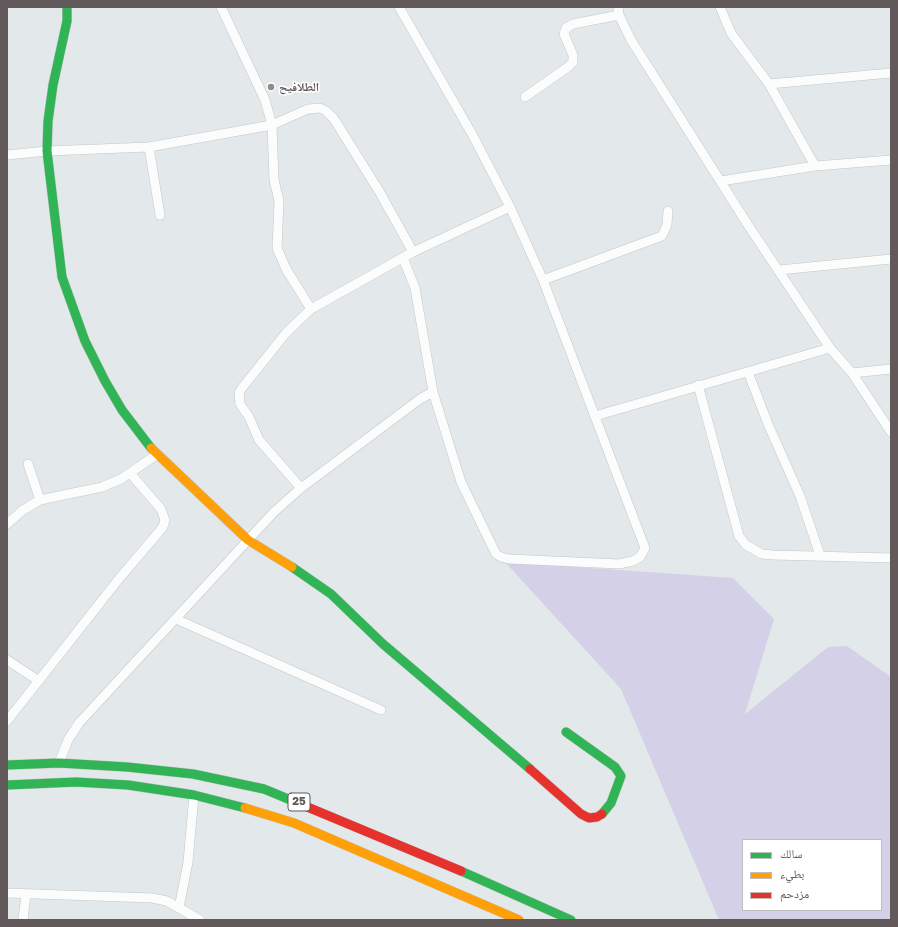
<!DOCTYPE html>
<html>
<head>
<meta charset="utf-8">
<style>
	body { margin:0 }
	#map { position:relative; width:898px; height:927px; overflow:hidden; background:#e3e9ea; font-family:"Golos Text","Noto Naskh Arabic",sans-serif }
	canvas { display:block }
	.frame { position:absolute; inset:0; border:8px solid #62595a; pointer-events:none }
	.legend { position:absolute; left:742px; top:839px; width:140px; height:72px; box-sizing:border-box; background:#fff; border:1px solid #c0bdbd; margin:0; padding:5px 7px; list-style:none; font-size:12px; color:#62595a }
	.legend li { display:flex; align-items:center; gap:8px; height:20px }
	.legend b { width:20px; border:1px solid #c0bdbd }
</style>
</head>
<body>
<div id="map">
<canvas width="898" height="927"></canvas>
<div class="frame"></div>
<ul class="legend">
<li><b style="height:5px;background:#30b455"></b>سالك</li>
<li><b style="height:5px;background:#ff9f0a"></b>بطيء</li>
<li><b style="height:5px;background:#e5322d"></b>مزدحم</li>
</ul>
</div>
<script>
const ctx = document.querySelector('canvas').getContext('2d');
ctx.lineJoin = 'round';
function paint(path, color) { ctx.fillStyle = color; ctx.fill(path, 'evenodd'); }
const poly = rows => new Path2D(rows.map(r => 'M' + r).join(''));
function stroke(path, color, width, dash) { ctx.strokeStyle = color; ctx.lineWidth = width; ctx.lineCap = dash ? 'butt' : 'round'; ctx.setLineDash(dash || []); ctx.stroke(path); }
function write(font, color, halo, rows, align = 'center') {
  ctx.font = font + ' "Golos Text","Noto Naskh Arabic",sans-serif'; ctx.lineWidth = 3; ctx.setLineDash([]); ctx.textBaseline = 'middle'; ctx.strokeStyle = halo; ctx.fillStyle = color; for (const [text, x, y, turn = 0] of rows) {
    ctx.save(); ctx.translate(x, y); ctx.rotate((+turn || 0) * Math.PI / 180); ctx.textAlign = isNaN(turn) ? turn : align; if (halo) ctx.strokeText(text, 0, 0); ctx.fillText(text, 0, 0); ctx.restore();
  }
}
const green = poly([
	[505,562,733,578,774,619,745,714,828,647,847,646,891,677,891,920,719,920,621,689],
	[743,840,881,840,881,910,743,910]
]);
const street = poly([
	[221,7,265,100,272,125,274,180,279,201,277,248,286,269,311,309],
	[399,7,472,134,510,207,543,280,645,548,640,557,633,561,619,564,509,559,501,557,496,554,461,482,433,392,415,288,403,258],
	[618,7,619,15,631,40,748,225,830,348,852,373,891,432],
	[720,7,731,33,769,84,815,166],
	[769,84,891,73],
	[525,97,568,67,573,62,573,55,564,34,566,28,573,24,619,15],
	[149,147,160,215],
	[7,155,47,151,149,147,272,125,308,109,320,108,326,111,334,119,379,191,413,252],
	[721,181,815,166,891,160],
	[779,270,891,259],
	[543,280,662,236,667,225,668,211],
	[748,372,768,424,800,496,820,555],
	[852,373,891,369],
	[698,385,739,536,746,545,762,554,773,555,891,558],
	[595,416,830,348],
	[28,464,40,500],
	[301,488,259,440,249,417,240,404,239,393,242,388,286,333,311,309,413,252,510,207],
	[7,524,23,510,40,500,102,487,121,479,156,455],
	[176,619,381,710],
	[7,660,39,681],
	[7,721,118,580,163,527,165,520,161,509,130,473],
	[59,763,68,740,79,723,274,512,301,488,420,399,433,392],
	[7,893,152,898,167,901,200,920],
	[179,908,188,862,194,795],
	[23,920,26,894]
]);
const fast = poly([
	[67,7,67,21,53,85,48,121,47,151,62,277,85,341,105,381,122,410,151,448],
	[292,567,331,594,383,644,530,769],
	[566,732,615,767,621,776,611,803,602,814],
	[7,765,59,763,127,767,193,774,264,789,293,801],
	[7,785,76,782,128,785,194,795,245,808],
	[461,871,571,920]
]);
const slow = poly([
	[151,448,248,540,292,567],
	[245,808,294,823,519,920]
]);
const jam = poly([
	[530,769,581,814,589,818,597,817,602,814],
	[293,801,461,871]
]);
const markers = [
	[271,87,4,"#8f8b8c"]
];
const shields = [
	[299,802,22]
];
const shieldNames = [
	["25",299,802]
];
const poiNames = [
	["الطلافيح",279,87]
];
paint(green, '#d4d0e7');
stroke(street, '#c4c6c6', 10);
stroke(fast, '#c5c6c7', 10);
stroke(slow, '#c5c6c7', 10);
stroke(jam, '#c5c6c7', 10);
stroke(street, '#fbfcfc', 9);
stroke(fast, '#30b455', 9);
stroke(slow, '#ff9f0a', 9);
stroke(jam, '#e5322d', 9);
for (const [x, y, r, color] of markers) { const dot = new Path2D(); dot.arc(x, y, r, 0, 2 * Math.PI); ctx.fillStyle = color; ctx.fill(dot); stroke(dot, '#fff', 1.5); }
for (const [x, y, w] of shields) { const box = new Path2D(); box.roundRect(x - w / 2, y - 9, w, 18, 3); ctx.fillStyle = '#fff'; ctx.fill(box); stroke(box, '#62595a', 1); }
write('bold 11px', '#62595a', null, shieldNames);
write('bold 12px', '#62595a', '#fff', poiNames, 'left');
</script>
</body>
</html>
